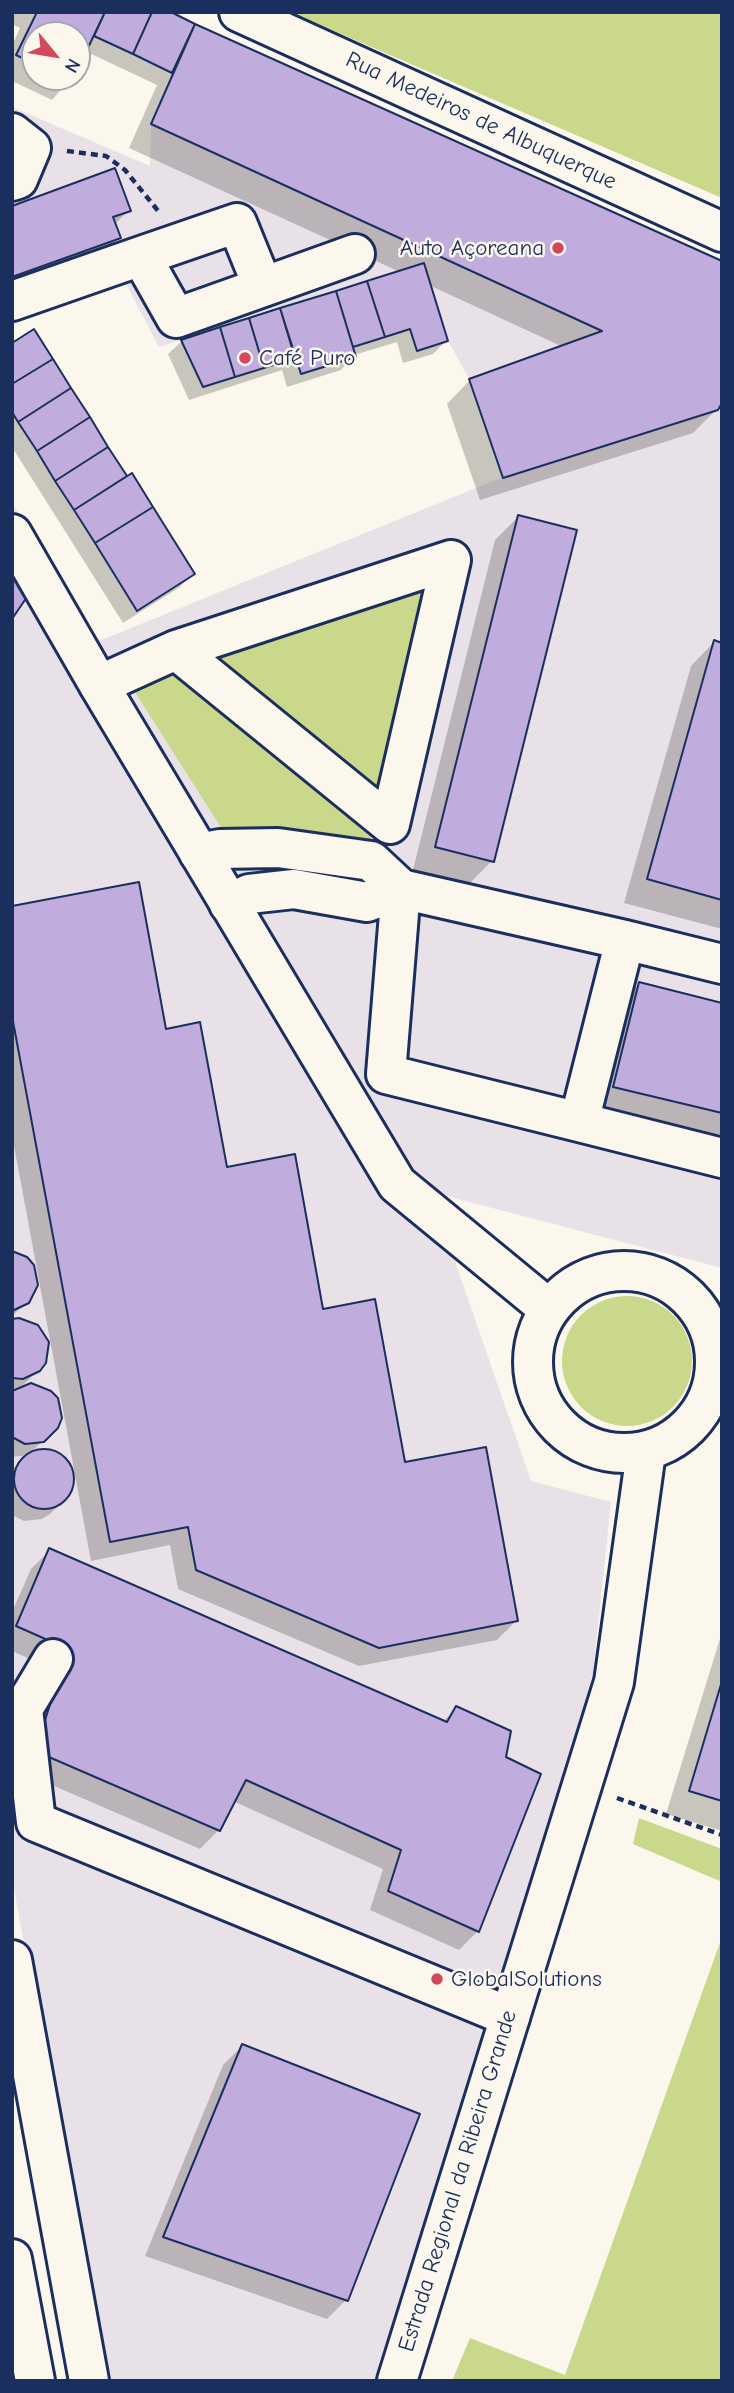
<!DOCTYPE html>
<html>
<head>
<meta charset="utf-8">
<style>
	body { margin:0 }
	#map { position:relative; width:734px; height:2393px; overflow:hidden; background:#fbf7ec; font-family:"Comic Neue",sans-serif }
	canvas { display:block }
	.frame { position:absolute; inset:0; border:14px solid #1b2f5e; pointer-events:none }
	.north { position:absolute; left:21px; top:21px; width:70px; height:70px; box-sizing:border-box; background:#fbf7ec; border:2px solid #a1a7b3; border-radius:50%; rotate:120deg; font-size:19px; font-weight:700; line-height:28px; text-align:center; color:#1b2f5e }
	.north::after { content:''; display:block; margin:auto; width:24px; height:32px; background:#d1495b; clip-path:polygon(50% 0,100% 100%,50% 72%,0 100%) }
</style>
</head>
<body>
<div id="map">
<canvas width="734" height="2393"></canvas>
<div class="frame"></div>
<div class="north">N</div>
</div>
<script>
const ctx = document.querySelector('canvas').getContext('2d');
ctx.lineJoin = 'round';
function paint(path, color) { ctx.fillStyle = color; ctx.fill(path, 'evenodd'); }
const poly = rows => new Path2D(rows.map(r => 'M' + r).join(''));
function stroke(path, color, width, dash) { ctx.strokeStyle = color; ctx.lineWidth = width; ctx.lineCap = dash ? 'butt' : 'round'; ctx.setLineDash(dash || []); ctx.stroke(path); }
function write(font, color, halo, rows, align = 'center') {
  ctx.font = font + ' "Comic Neue",sans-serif'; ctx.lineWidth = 5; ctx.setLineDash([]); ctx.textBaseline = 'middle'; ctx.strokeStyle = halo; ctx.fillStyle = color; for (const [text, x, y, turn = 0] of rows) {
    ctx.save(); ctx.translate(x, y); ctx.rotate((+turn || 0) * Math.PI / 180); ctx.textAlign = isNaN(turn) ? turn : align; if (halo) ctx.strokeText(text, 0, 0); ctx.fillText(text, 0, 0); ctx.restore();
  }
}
const built = poly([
	[195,24,722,261,722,403,718,410,722,412,722,1268,431,1192,531,1481,611,1502,593,1673,525,1913,381,2381,102,2381,12,1877,12,502,94,643,503,477,469,379,448,341,424,263,159,347,125,282,12,321,12,107,150,166,151,124]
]);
const green = poly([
	[290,12,722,12,722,198],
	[428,580,367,854,222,829,133,689,200,654],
	'562 1361a65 65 0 1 1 130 0a65 65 0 1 1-130 0Z',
	[639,1818,722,1849,722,1882,633,1844],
	[722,1937,722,2381,452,2381,470,2338,565,2375]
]);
const shadow = poly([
	[12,12,167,12,195,25,717,409,693,433,480,500,447,404,470,380,563,347,429,285,446,341,433,354,403,363,397,342,354,355,341,370,287,387,282,370,189,400,168,354,182,341,400,272,129,148,157,85,85,51,77,67,77,35,35,35,35,77,72,77,52,100,12,81,12,46,20,28,12,24],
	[12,208,129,210,114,225,119,237,96,261,12,291],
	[33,332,126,478,193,573,180,587,123,623,12,447,12,345],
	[518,517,492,861,469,884,413,870,495,540],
	[714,642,722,645,722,929,624,903,691,666],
	[12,908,164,1031,226,1169,404,1464,516,1621,497,1640,359,1666,178,1589,170,1545,91,1561,12,1135],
	[639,984,722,1004,722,1137,595,1106,620,1003],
	[12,1254,27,1302,12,1316],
	[12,1322,39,1370,22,1386,12,1389],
	[22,1387,41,1387,56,1399,57,1427,32,1451,54,1452,69,1464,73,1482,64,1500,50,1514,42,1519,24,1521,12,1515,12,1470,28,1455,12,1457,12,1394],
	[50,1550,443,1722,456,1708,478,1931,459,1950,370,1910,383,1869,233,1801,219,1830,200,1849,17,1770,50,1668,12,1651,12,1612,31,1569],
	[722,1632,722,1831,666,1814],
	[242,2046,346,2300,327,2319,145,2256,223,2065]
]);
const building = poly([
	[37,12,105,12,77,71,77,35,35,35,35,64,16,55,37,12],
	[105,12,152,12,133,54,94,36,105,12],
	[152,12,171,12,195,24,172,73,133,54,152,12],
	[195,24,722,261,722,403,718,410,503,478,469,379,602,331,151,124,195,24],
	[115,168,131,211,113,217,121,238,12,277,12,206,115,168],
	[424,263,448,341,417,351,410,329,385,337,367,281,424,263],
	[367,281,385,337,353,347,336,291,367,281],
	[336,291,356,357,301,374,280,308,336,291],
	[280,308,295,358,264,368,249,318,280,308],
	[249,318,264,368,235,377,220,327,249,318],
	[220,327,235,377,203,387,181,340,220,327],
	[34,329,53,359,12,384,12,343,34,329],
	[53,359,71,388,18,422,12,412,12,384,53,359],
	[71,388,90,417,37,451,18,422,71,388],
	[90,417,108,447,55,481,37,451,90,417],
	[108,447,127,476,74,510,55,481,108,447],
	[132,473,153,507,95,543,74,510,132,473],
	[153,507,195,574,137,611,95,543,153,507],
	[518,515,577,530,494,862,435,847,518,515],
	[12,568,29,594,12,619,12,568],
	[714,640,722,643,722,900,647,879,714,640],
	[139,882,166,1029,200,1022,227,1167,295,1154,323,1309,375,1299,405,1462,486,1447,518,1621,379,1648,196,1570,188,1527,110,1542,12,1016,12,906,139,882],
	[639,982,722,1003,722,1113,613,1087,639,982],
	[12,1251,27,1257,34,1265,38,1285,29,1303,12,1311,12,1251],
	[19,1318,38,1325,49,1342,46,1363,40,1371,23,1379,12,1378,12,1319,19,1318],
	[31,1383,51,1391,58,1398,62,1418,58,1428,44,1442,25,1444,12,1437,12,1391,31,1383],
	'14 1479a30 30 0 1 1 60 0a30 30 0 1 1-60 0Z',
	[49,1548,447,1722,456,1706,511,1731,506,1757,541,1774,479,1932,388,1891,401,1850,246,1780,220,1831,35,1751,68,1649,16,1626,49,1548],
	[722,1681,722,1801,689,1791,722,1681],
	[242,2044,420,2114,348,2301,163,2237,242,2044]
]);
const path = poly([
	[67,151,106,156,125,170,159,212],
	[617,1798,722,1835]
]);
const minor = poly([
	[239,12,722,232],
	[12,133,31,148,18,179,12,181],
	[263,287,355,254],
	[12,301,141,256,237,223,263,287,176,318,141,256],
	[451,560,390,824,176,650,451,560],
	[99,685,176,650],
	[199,853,220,849,278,848,371,861,401,889],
	[229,904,249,894,294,889,367,902,401,889],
	[625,940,579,1122,386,1074,401,889,625,940,722,964],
	[579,1122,722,1158],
	[716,1355,722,1353],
	[53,1659,23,1709,36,1822,510,2017]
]);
const major = poly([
	[12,534,99,685,397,1184,549,1309],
	'533 1362a91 91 0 1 1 182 0a91 91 0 1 1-182 0Z',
	[12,1960,89,2381],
	[12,2259,35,2381],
	[397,2381,614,1682,646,1452]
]);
const markers = [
	[558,248,7,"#d1495b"],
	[245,358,7,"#d1495b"],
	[437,1979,7,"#d1495b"]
];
const streetNames = [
	["Rua Medeiros de Albuquerque",481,121,25],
	["Estrada Regional da Ribeira Grande",458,2181,-73]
];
const poiNames = [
	["Auto Açoreana",544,248,"right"],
	["Café Puro",259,358],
	["GlobalSolutions",451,1979]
];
paint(built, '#e9e1e8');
paint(green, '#cad88c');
paint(shadow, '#0003');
paint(building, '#c0addd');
stroke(building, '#1b2f5e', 2);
stroke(minor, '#1b2f5e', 44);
stroke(major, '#1b2f5e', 44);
stroke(path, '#1b2f5e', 4.5, [7, 5]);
stroke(minor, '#fbf7ec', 38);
stroke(major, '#fbf7ec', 38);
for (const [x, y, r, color] of markers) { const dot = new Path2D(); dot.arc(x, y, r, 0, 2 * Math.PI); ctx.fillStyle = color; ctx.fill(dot); stroke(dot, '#fbf7ec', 2.5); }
write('23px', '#1b2f5e', '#fbf7ec', streetNames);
write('23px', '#1b2f5e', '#fbf7ec', poiNames, 'left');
</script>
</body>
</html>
